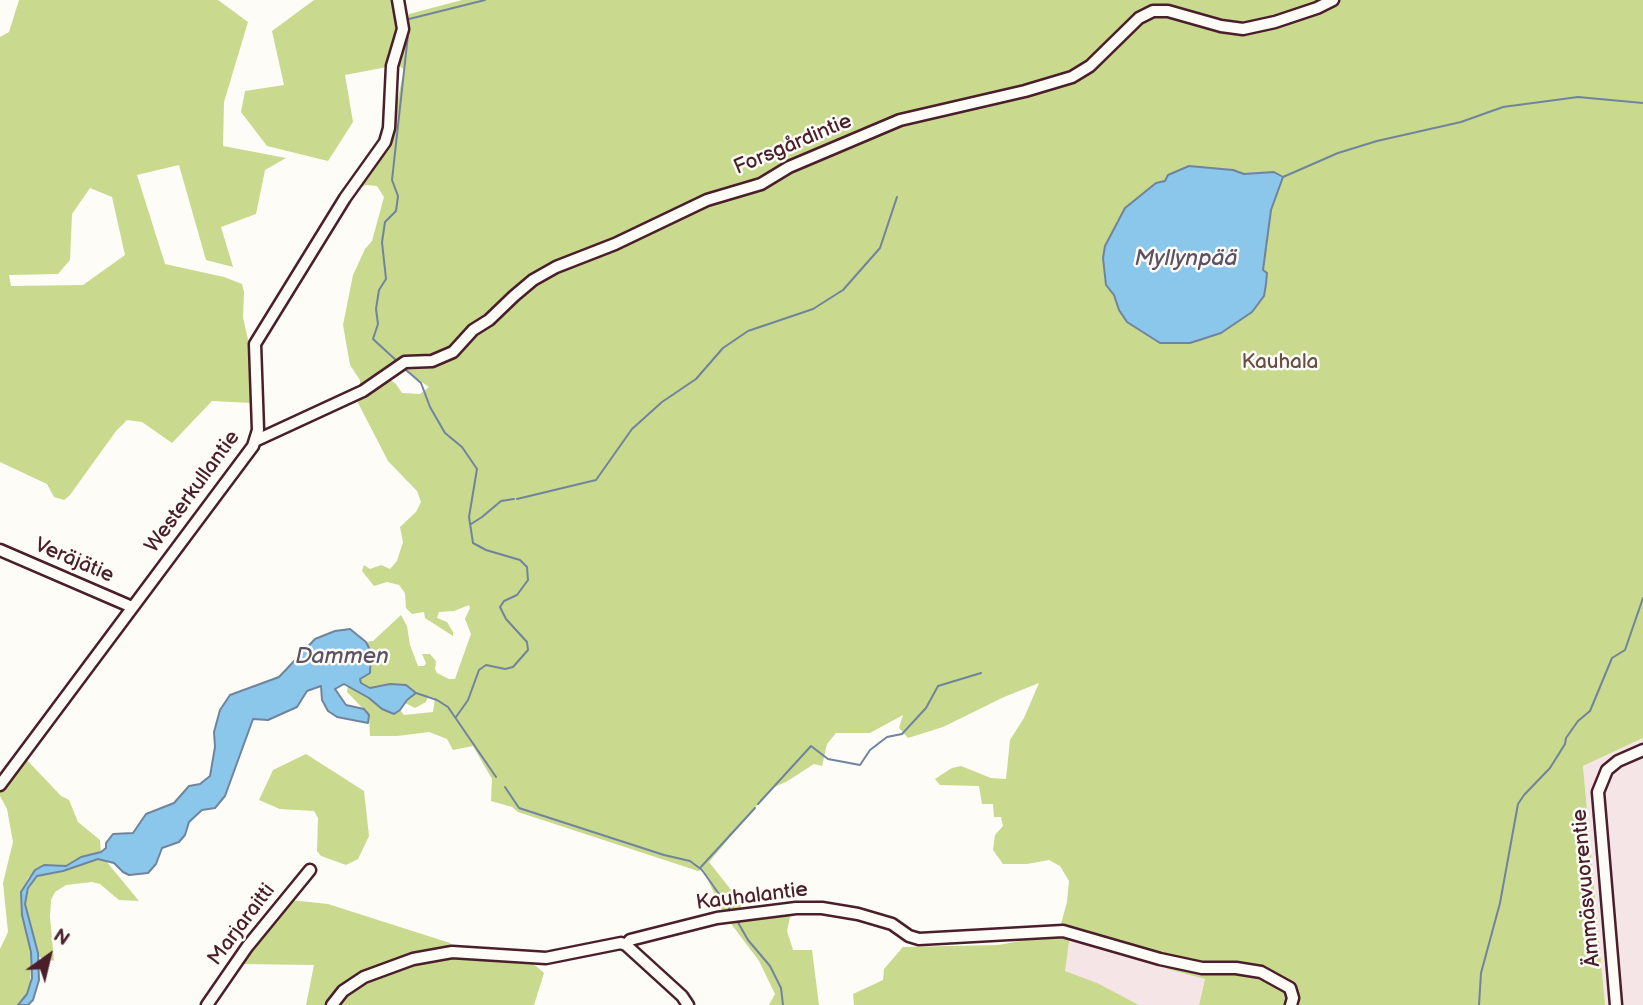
<!DOCTYPE html>
<html>
<head>
<meta charset="utf-8">
<style>
	body { margin:0 }
	#map { position:relative; width:1643px; height:1005px; overflow:hidden; background:#fdfcf7; font-family:"Balsamiq Sans",sans-serif }
	canvas { display:block }
	.north { position:absolute; left:14px; top:921px; width:70px; height:70px; -webkit-text-stroke:5px #fdfcf7; paint-order:stroke; rotate:34deg; font-size:19px; font-weight:700; line-height:28px; text-align:center; color:#4a1f2b }
	.north::after { content:''; display:block; margin:auto; width:24px; height:32px; background:#4a1f2b; clip-path:polygon(50% 0,100% 100%,50% 72%,0 100%) }
</style>
</head>
<body>
<div id="map">
<canvas width="1643" height="1005"></canvas>
<div class="north">N</div>
</div>
<script>
const ctx = document.querySelector('canvas').getContext('2d');
ctx.lineJoin = 'round';
function paint(path, color) { ctx.fillStyle = color; ctx.fill(path, 'evenodd'); }
const poly = rows => new Path2D(rows.map(r => 'M' + r).join(''));
function stroke(path, color, width, dash) { ctx.strokeStyle = color; ctx.lineWidth = width; ctx.lineCap = dash ? 'butt' : 'round'; ctx.setLineDash(dash || []); ctx.stroke(path); }
function write(font, color, halo, rows, align = 'center') {
  ctx.font = font + ' "Balsamiq Sans",sans-serif'; ctx.lineWidth = 5; ctx.setLineDash([]); ctx.textBaseline = 'middle'; ctx.strokeStyle = halo; ctx.fillStyle = color; for (const [text, x, y, turn = 0] of rows) {
    ctx.save(); ctx.translate(x, y); ctx.rotate((+turn || 0) * Math.PI / 180); ctx.textAlign = isNaN(turn) ? turn : align; if (halo) ctx.strokeText(text, 0, 0); ctx.fillText(text, 0, 0); ctx.restore();
  }
}
const built = poly([
	[1643,738,1643,1005,1605,1005,1583,766],
	[1070,935,1133,958,1166,964,1167,969,1205,979,1199,1005,1139,1005,1097,984,1065,971]
]);
const green = poly([
	[19,0,218,0,248,22,224,102,223,146,286,158,265,170,256,214,221,227,233,267,206,260,179,165,137,175,165,264,224,277,242,284,244,292,243,317,250,349,252,403,212,401,172,443,142,422,127,420,116,431,70,495,64,500,54,497,47,484,0,462,0,37,9,32],
	[90,188,112,197,125,255,83,285,11,286,9,275,58,274,70,260,72,214],
	[314,0,398,0,403,29,392,66,345,75,353,122,328,161,267,146,241,112,245,91,284,85,272,31],
	[462,0,1643,0,1643,738,1583,766,1605,1005,1293,1005,1288,990,1289,1005,1199,1005,1205,979,1167,969,1166,964,1133,958,1117,953,1116,943,1061,924,1067,902,1069,881,1060,866,1049,860,1027,864,1003,864,993,850,995,835,1003,826,1001,817,994,817,993,804,982,804,979,786,940,785,935,779,952,768,961,766,991,778,1006,779,1010,740,1024,718,1039,683,1004,697,943,727,908,738,899,728,903,715,870,733,836,733,827,744,822,766,814,764,786,782,772,788,709,862,735,895,745,914,800,912,790,917,787,931,793,950,812,950,819,1005,769,1005,775,994,759,961,723,913,703,869,698,871,518,812,512,807,491,801,492,779,473,746,453,750,447,739,429,732,397,736,370,736,369,715,347,692,348,686,369,698,382,709,394,714,400,710,404,715,433,712,435,698,428,696,426,702,415,708,405,703,412,697,390,684,370,688,361,682,360,679,370,673,371,652,366,642,373,641,401,615,407,626,410,645,418,666,424,666,426,663,422,654,430,654,436,661,435,669,437,673,449,679,455,679,471,634,465,619,470,608,469,605,454,611,439,612,437,618,447,622,453,632,453,636,425,618,424,612,412,614,406,608,405,593,399,585,387,582,374,586,362,571,364,565,370,569,381,565,390,569,397,561,403,542,400,527,416,512,421,502,417,491,388,461,355,397,386,377,396,384,402,393,420,394,429,387,401,368,360,390,360,380,350,365,343,325,353,275,365,249,372,241,384,197,377,186,366,185,353,191,392,128,404,69,397,65,409,14],
	[306,754,364,791,369,836,358,859,346,865,321,856,317,851,318,818,314,811,280,809,259,800,273,770],
	[25,758,61,796,69,800,78,822,100,840,101,852,86,855,66,866,39,867,28,878,21,892,22,907,31,952,30,988,24,999,18,1005,0,1005,0,949,8,932,3,883,13,842,7,809,0,796,0,791],
	[93,859,106,861,139,901,119,900,100,884,92,882,66,885,55,892,51,900,50,917,54,961,38,957,25,904,31,881,44,873,73,868],
	[290,900,328,904,450,943,456,957,531,962,544,973,534,1005,306,1005,314,965,240,964],
	[1064,933,1070,935,1065,971,1097,983,1139,1005,854,1005,853,994,883,980,884,969,903,947,998,945]
]);
const water = poly([
	[1189,166,1233,170,1244,174,1274,172,1283,177,1271,210,1263,270,1267,273,1266,284,1264,296,1252,312,1221,333,1190,343,1160,343,1127,322,1119,310,1114,295,1106,285,1103,258,1105,246,1125,208,1156,183,1165,181,1168,175,1189,166],
	[350,629,366,642,371,652,370,673,360,679,361,683,370,688,390,684,406,685,416,693,407,700,400,710,394,714,382,709,369,698,344,684,335,689,346,705,364,709,369,715,368,723,337,717,328,711,322,700,321,686,307,691,297,707,268,720,253,719,225,796,215,808,202,810,189,822,185,835,179,842,162,848,156,864,148,873,129,875,123,872,114,863,98,859,63,871,37,876,28,888,25,904,38,953,39,980,33,1000,28,1005,18,1005,27,994,32,978,31,952,22,915,21,892,35,870,44,865,66,866,81,857,101,852,106,848,106,843,113,834,133,833,146,814,174,803,189,786,200,784,210,776,215,747,214,732,220,710,230,695,279,677,315,639,335,631,350,629]
]);
const stream = poly([
	[409,19,485,0],
	[1283,177,1338,153,1377,141,1461,122,1503,107,1578,97,1643,103],
	[398,362,373,339,378,324,376,309,379,290,386,279,382,242,385,222,396,211,398,196,392,180,409,26,403,1],
	[405,369,421,383,430,407,445,433,462,447,477,469,469,517,473,543,486,550,520,560,527,567,528,580,517,595,504,601,500,607,506,619,527,642,528,650,513,667,505,669,486,665,479,670,468,700,456,717],
	[517,499,596,480,632,429,662,402,696,379,723,348,748,331,813,309,843,290,880,248,897,197],
	[471,524,482,517,501,501,514,499],
	[416,693,437,700,448,707,496,777],
	[505,787,519,808,664,855,690,861,702,870,731,911],
	[758,804,811,746,828,759,860,765,870,750,887,737,902,734,926,708,938,686,981,673],
	[700,868,755,808],
	[736,919,748,940,770,966,781,988,783,1005],
	[1479,1005,1481,973,1500,903,1518,804,1524,795,1550,768,1565,744,1566,738,1578,721,1590,711,1612,658,1625,650,1643,598]
]);
const minor = poly([
	[257,440,363,391,405,362,432,361,453,352,473,330,489,320,514,296,533,280,556,267,615,244,707,200,761,184,789,167,900,120,1025,91,1072,77,1090,66,1139,18,1153,11,1168,11,1221,26,1243,29,1275,22,1317,8,1333,0],
	[0,550,132,607],
	[0,785,253,446,258,430,255,344,345,198,385,142,389,128,392,66,403,29,398,0],
	[626,945,682,996,688,1005],
	[207,1005,247,947,310,870],
	[332,1005,343,991,364,977,413,959,452,952,546,958,621,943,626,945,630,940,717,918,796,908,822,908,858,914,892,924,909,936,919,939,1063,931,1160,959,1202,968,1236,968,1261,972,1290,988,1293,998,1291,1005],
	[1616,1005,1598,792,1607,770,1618,761,1643,750]
]);
const streetNames = [
	["Forsgårdintie",793,145,-23],
	["Westerkullantie",193,492,-54],
	["Veräjätie",74,561,23],
	["Ämmäsvuorentie",1587,888,-95],
	["Kauhalantie",752,897,-7],
	["Marjaraitti",242,925,-53]
];
const parkNames = [
	["Kauhala",1280,363]
];
const waterNames = [
	["Myllynpää",1186,259],
	["Dammen",342,657]
];
paint(built, '#f6e5e6');
paint(green, '#c9d98d');
paint(water, '#8ac7ea');
stroke(water, '#70849e', 2);
stroke(stream, '#70849e', 2);
stroke(minor, '#4a1f2b', 15);
stroke(minor, '#fdfcf7', 10);
write('21px', '#4a1f2b', '#fdfcf7', streetNames);
write('21px', '#6a4e44', '#fdfcf7', parkNames);
write('italic 23px', '#5d5164', '#fdfcf7', waterNames);
</script>
</body>
</html>
